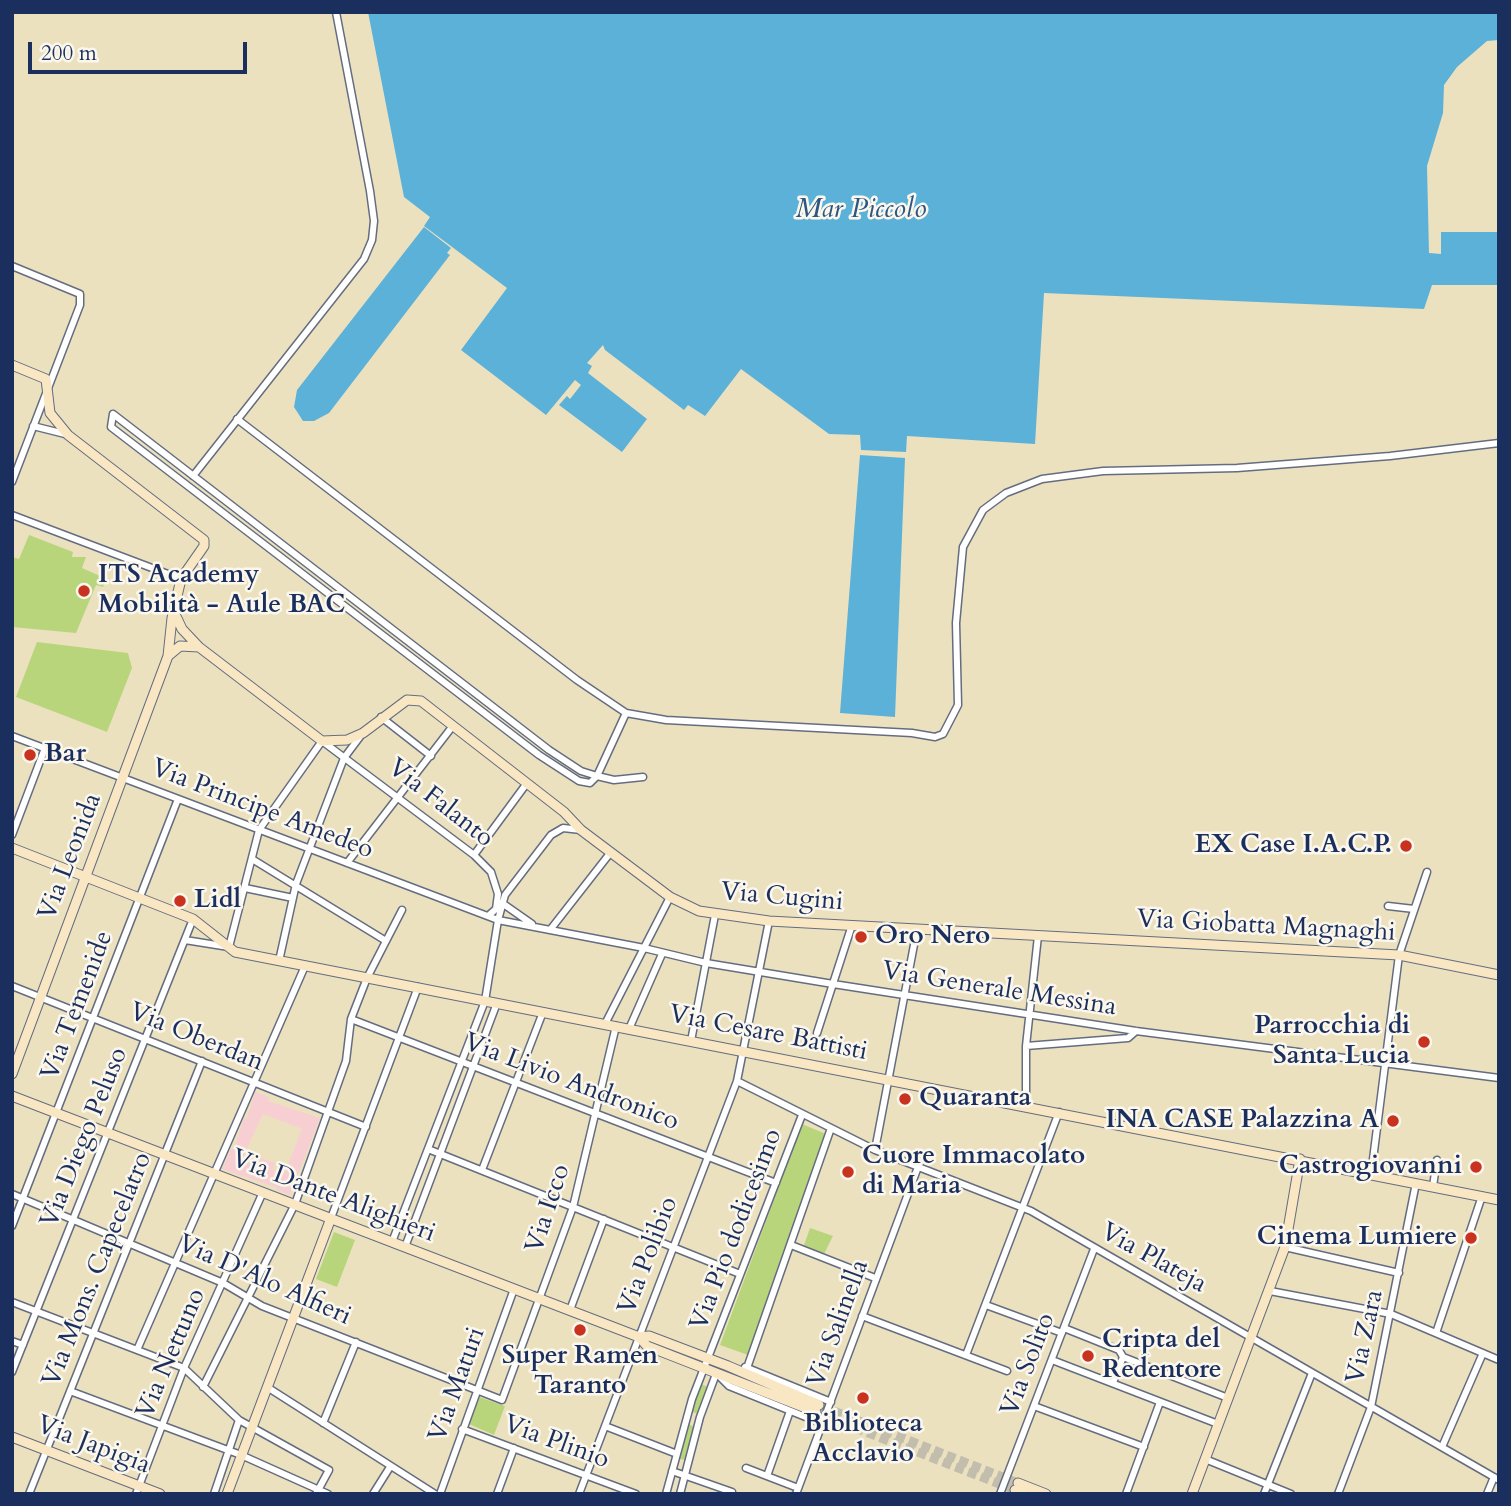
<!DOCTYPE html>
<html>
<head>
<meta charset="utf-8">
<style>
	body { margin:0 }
	#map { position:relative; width:1511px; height:1506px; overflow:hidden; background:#ece1bf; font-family:Cardo,serif }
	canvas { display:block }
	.frame { position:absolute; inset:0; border:14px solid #1b2f5e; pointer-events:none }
	.scale { position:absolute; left:28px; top:42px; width:219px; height:32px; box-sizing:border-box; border:4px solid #1b2f5e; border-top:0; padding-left:9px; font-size:21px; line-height:24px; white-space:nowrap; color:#1b2f5e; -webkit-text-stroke:5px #fbf7ec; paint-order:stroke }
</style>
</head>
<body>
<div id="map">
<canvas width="1511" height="1506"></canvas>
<div class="frame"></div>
<div class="scale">200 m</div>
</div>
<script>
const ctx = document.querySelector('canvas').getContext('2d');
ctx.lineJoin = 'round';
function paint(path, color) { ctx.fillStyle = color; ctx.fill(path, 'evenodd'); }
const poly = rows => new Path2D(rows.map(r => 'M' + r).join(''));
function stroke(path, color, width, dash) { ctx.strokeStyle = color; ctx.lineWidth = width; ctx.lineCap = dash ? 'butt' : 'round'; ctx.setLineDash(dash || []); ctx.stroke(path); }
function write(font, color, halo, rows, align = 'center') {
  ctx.font = font + ' Cardo,serif'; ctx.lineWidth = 5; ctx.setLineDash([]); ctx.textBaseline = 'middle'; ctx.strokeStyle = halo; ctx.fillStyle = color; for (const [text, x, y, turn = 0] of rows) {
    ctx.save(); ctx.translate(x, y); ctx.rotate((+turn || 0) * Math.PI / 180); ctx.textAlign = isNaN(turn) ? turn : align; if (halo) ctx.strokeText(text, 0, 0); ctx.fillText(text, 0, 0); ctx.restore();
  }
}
const built = poly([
	[255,1092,269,1097,268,1101,320,1118,290,1195,277,1190,278,1188,222,1169,231,1149,234,1149,244,1118,247,1118],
	[263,1114,302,1129,284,1174,273,1170,275,1163,261,1158,258,1166,242,1159]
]);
const green = poly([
	[29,535,73,552,72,557,86,557,82,568,107,579,103,587,96,585,76,633,12,627,12,557,19,559],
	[37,642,128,653,132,668,107,732,16,697],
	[802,1124,826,1134,748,1355,720,1345],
	[810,1228,833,1236,824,1254,803,1248],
	[334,1232,355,1240,337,1287,316,1279],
	[701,1384,708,1387,698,1414,692,1412],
	[479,1397,505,1406,494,1435,469,1424],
	[689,1424,694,1427,685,1460,679,1459]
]);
const water = poly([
	[368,12,1499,12,1499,40,1487,41,1457,67,1444,85,1443,113,1427,166,1429,253,1441,254,1441,232,1499,232,1499,285,1432,285,1424,309,1044,293,1035,444,907,436,906,452,861,450,860,435,829,434,741,369,705,416,688,405,684,410,605,350,603,345,587,363,592,366,588,373,647,419,622,452,559,405,567,396,570,399,581,385,575,380,546,415,461,350,507,288,424,226,430,217,404,197],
	[424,227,451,248,447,253,450,255,329,413,314,421,303,421,294,407,297,390],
	[860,455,905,458,895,717,840,713]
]);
const secondaryTunnel = poly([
	[821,1406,1018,1483],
	[817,1413,1015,1490]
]);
const street = poly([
	[12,266,80,294,80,305,12,482],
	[113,414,549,750,581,771,597,776,590,783,579,781,539,755,111,427,113,414],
	[237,419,577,680,626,713,666,720,912,733,935,737,943,734,958,705,956,623,963,547,983,510,1006,493,1042,479,1103,471,1237,468,1390,456,1499,443],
	[33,426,65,434],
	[193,476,364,259,372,240,374,221,370,191,336,12],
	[12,515,181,579],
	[626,713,597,776,614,780,643,777],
	[381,717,431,756],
	[12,736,498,920,644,948,706,963,833,984,1136,1031,1499,1078],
	[12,835,45,748],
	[474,855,527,783],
	[252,859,386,941],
	[347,863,452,727],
	[245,888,293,898],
	[502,903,532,924],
	[1388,906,1414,909],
	[550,930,611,852],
	[185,940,229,947,259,830,322,741,474,855,491,872,498,894,496,909,488,916],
	[279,961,296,884,344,758,362,734],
	[12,986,366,1127],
	[351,1019,776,1183],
	[605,1024,670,897],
	[629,1029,662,954],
	[817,1033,852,925],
	[691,1041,715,915],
	[1026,1046,1128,1038,1136,1031],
	[737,1081,875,1150,1031,1211,1499,1480],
	[1026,1106,1026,1046,1038,936],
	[428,1149,740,1274],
	[875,1150,917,929],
	[482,1170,543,1012],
	[1371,1175,1399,955,1427,872],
	[1433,1186,1437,1160],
	[12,1194,223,1283,262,1306,502,1400,573,1207,616,1026],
	[331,1218,418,987],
	[12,1226,178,799],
	[392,1242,485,1001,498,920,505,895,551,835,563,828,581,830],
	[791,1245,875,1278],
	[405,1247,497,1003],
	[1285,1247,1399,1273],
	[1270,1291,1391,1314,1499,1360],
	[12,1302,184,1368,239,1420,329,1470,316,1494],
	[986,1305,1062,1333],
	[570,1310,604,1219],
	[862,1316,1007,1371],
	[1064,1328,1119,1350,1123,1357,1228,1398],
	[1436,1333,1482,1196],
	[12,1341,23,1345],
	[137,1350,305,966],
	[966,1355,1059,1112],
	[1052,1360,1218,1424],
	[745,1367,831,1402],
	[747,1368,831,1128],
	[12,1372,193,919],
	[719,1376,729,1386,823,1424],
	[1113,1383,1123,1357],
	[203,1387,295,1204,346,1061,351,1019,367,978,402,910],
	[267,1387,435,1494],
	[70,1391,241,1455,328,1494],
	[1034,1406,1144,1447],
	[323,1423,356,1342],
	[605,1426,677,1454],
	[462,1429,636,1494],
	[1442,1447,1483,1353],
	[1205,1459,1291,1494],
	[746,1468,798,1488],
	[672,1471,732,1492],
	[767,1476,790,1411],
	[29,1494,202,1061],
	[136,1494,184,1368,263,1192],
	[214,1494,239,1420],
	[373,1494,390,1467],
	[440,1494,514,1289],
	[497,1494,514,1448],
	[579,1494,737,1081,769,921],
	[666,1494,692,1399,802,1115],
	[680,1494,700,1417,716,1374],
	[796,1494,918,1167],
	[1000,1494,1094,1249],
	[1126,1494,1160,1402],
	[1264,1494,1312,1373],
	[1338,1494,1371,1407,1416,1183],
	[1487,1494,1494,1477]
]);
const secondary = poly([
	[12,365,46,379,50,413,68,435,204,540,204,546,181,579,172,618,168,656,12,1074],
	[174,612,182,629,199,647],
	[168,656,180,646,199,647,322,741,347,740,363,733,407,700,421,701,564,812,581,830,670,897,699,911,769,921,1399,955,1499,975],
	[12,848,193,919,235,952,1499,1200],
	[12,1096,639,1337,649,1336,728,1366,819,1405],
	[639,1337,647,1346,816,1412],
	[12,1437,160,1494],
	[1018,1483,1046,1494],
	[1015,1490,1024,1494],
	[227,1494,331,1218],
	[1192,1494,1285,1247,1300,1159]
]);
const markers = [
	[84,591,7,"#c8321e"],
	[30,755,7,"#c8321e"],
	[1406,846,7,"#c8321e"],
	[180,901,7,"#c8321e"],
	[861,937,7,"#c8321e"],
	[1424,1042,7,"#c8321e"],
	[905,1099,7,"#c8321e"],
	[1393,1121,7,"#c8321e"],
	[1476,1167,7,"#c8321e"],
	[848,1172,7,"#c8321e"],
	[1471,1238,7,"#c8321e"],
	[580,1330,7,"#c8321e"],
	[1088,1356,7,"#c8321e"],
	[863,1398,7,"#c8321e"]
];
const poiNames = [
	["ITS Academy",98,576],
	["Mobilità - Aule BAC",98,606],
	["Bar",44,755],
	["EX Case I.A.C.P.",1392,846,"right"],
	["Lidl",194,901],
	["Oro Nero",875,937],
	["Parrocchia di",1410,1027,"right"],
	["Santa Lucia",1410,1057,"right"],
	["Quaranta",919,1099],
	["INA CASE Palazzina A",1379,1121,"right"],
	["Cuore Immacolato",862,1157],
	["di Maria",862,1187],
	["Castrogiovanni",1462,1167,"right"],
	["Cinema Lumiere",1457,1238,"right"],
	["Cripta del",1102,1341],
	["Redentore",1102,1371],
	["Super Ramen",580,1357,"center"],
	["Taranto",580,1387,"center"],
	["Biblioteca",863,1425,"center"],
	["Acclavio",863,1455,"center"]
];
const streetNames = [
	["Via Falanto",440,804,38],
	["Via Principe Amedeo",262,810,21],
	["Via Leonida",71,857,-69],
	["Via Cugini",782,898,5],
	["Via Giobatta Magnaghi",1266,927,3],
	["Via Generale Messina",999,990,9],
	["Via Temenide",78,1006,-69],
	["Via Cesare Battisti",768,1034,11],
	["Via Oberdan",196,1038,22],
	["Via Livio Andronico",571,1083,21],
	["Via Diego Peluso",85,1138,-68],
	["Via Dante Alighieri",333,1197,21],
	["Via Icco",549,1209,-72],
	["Via Pio dodicesimo",737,1230,-69],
	["Via Polibio",649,1256,-69],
	["Via Plateja",1153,1259,29],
	["Via Mons. Capecelatro",98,1270,-68],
	["Via D'Alo Alfieri",264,1281,24],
	["Via Salinella",839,1324,-70],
	["Via Zara",1366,1337,-78],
	["Via Nettuno",172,1354,-67],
	["Via Solìto",1029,1365,-69],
	["Via Maturi",458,1385,-70],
	["Via Plinio",556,1443,20],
	["Via Japigia",93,1446,21]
];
const waterNames = [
	["Mar Piccolo",861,211]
];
paint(built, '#f7cfd3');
paint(green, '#b8d57c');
paint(water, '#5cb1d9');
stroke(secondaryTunnel, '#c2bdac', 9, [9, 4.5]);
stroke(street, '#646d80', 9);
stroke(secondary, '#646d80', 11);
stroke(street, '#fff', 6);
stroke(secondary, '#f9e7c3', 9);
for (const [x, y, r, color] of markers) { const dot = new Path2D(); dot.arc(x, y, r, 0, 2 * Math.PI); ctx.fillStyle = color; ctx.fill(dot); stroke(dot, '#fbf7ec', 2.5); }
write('bold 26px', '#1b2f5e', '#fbf7ec', poiNames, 'left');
write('26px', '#1b2f5e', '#fbf7ec', streetNames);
write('italic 28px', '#2e5683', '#fbf7ec', waterNames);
</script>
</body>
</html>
